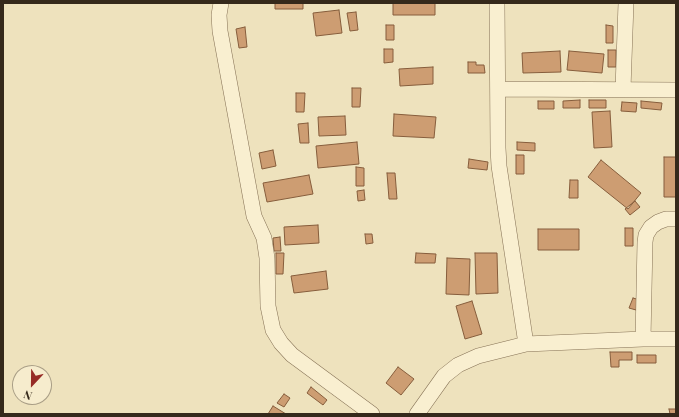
<!DOCTYPE html>
<html>
<head>
<meta charset="utf-8">
<style>
	body { margin:0 }
	#map { position:relative; width:679px; height:417px; overflow:hidden; background:#eee2bd; font-family:"Playfair Display",serif }
	canvas { display:block }
	.frame { position:absolute; inset:0; border:4px solid #35291b; pointer-events:none }
	.north { position:absolute; left:12px; top:365px; width:40px; height:40px; box-sizing:border-box; background:#f6eccd; border:1px solid #a99e86; border-radius:50%; rotate:202deg; font-size:11px; font-weight:700; line-height:16px; text-align:center; color:#35291b }
	.north::after { content:''; display:block; margin:auto; width:14px; height:18px; background:#962b25; clip-path:polygon(50% 0,100% 100%,50% 72%,0 100%) }
</style>
</head>
<body>
<div id="map">
<canvas width="679" height="417"></canvas>
<div class="frame"></div>
<div class="north">N</div>
</div>
<script>
const ctx = document.querySelector('canvas').getContext('2d');
ctx.lineJoin = 'round';
function paint(path, color) { ctx.fillStyle = color; ctx.fill(path, 'evenodd'); }
const poly = rows => new Path2D(rows.map(r => 'M' + r).join(''));
function stroke(path, color, width, dash) { ctx.strokeStyle = color; ctx.lineWidth = width; ctx.lineCap = dash ? 'butt' : 'round'; ctx.setLineDash(dash || []); ctx.stroke(path); }
const building = poly([
	[275,3,303,3,303,9,275,9,275,3],
	[393,3,435,3,435,15,393,15,393,3],
	[339,10,342,33,316,36,313,13,339,10],
	[356,12,358,30,350,31,347,13,356,12],
	[386,25,394,25,394,40,386,40,386,25],
	[606,25,613,26,613,43,606,43,606,25],
	[245,27,247,47,239,48,236,29,245,27],
	[384,49,393,49,393,62,384,63,384,49],
	[608,50,616,50,616,67,608,67,608,50],
	[560,51,561,72,523,73,522,53,560,51],
	[569,51,604,54,602,73,567,70,569,51],
	[468,62,476,62,476,65,484,65,485,73,468,73,468,62],
	[433,67,433,84,400,86,399,69,433,67],
	[352,88,361,88,360,107,352,107,352,88],
	[296,93,305,93,304,112,296,112,296,93],
	[580,100,580,108,563,108,563,101,580,100],
	[589,100,606,100,606,108,589,108,589,100],
	[538,101,554,101,554,109,538,109,538,101],
	[641,101,662,103,661,110,641,108,641,101],
	[622,102,637,103,636,112,621,111,622,102],
	[610,111,612,147,594,148,592,112,610,111],
	[394,114,436,117,434,138,393,136,394,114],
	[345,116,346,135,319,136,318,117,345,116],
	[308,123,309,143,300,143,298,124,308,123],
	[357,142,359,164,318,168,316,146,357,142],
	[517,142,535,143,535,151,517,150,517,142],
	[273,150,276,166,262,169,259,153,273,150],
	[516,155,524,155,524,174,516,174,516,155],
	[664,157,676,157,676,197,664,197,664,157],
	[469,159,488,162,487,170,468,168,469,159],
	[601,160,641,193,628,209,588,177,601,160],
	[356,167,364,168,364,186,356,186,356,167],
	[387,173,395,173,397,199,389,199,387,173],
	[309,175,313,194,267,202,263,183,309,175],
	[570,180,578,180,578,198,569,198,570,180],
	[364,190,365,200,358,201,357,191,364,190],
	[635,201,640,207,630,215,625,209,635,201],
	[318,225,319,243,285,245,284,227,318,225],
	[625,228,633,228,633,246,625,246,625,228],
	[538,229,579,229,579,250,538,250,538,229],
	[365,234,372,234,373,243,366,244,365,234],
	[280,237,281,251,274,251,273,238,280,237],
	[276,253,284,253,283,274,276,274,276,253],
	[416,253,436,254,435,263,415,263,416,253],
	[475,253,497,253,498,293,476,294,475,253],
	[447,258,470,259,469,295,446,294,447,258],
	[326,271,328,289,294,293,291,276,326,271],
	[633,298,640,300,636,310,629,308,633,298],
	[472,301,482,334,465,339,456,306,472,301],
	[610,352,632,352,632,360,619,360,619,367,611,367,610,352],
	[637,355,656,355,656,363,637,363,637,355],
	[398,367,414,379,401,395,386,383,398,367],
	[311,387,327,400,323,405,307,393,311,387],
	[284,394,290,398,284,407,277,403,284,394],
	[273,406,286,414,268,414,273,406],
	[669,409,676,409,676,414,670,414,669,409]
]);
const minor = poly([
	[221,3,219,15,220,31,254,216,264,238,267,258,268,306,273,330,281,343,292,355,372,414],
	[497,3,498,148,499,166,526,344],
	[498,89,676,90],
	[623,89,626,3],
	[643,339,645,242,646,235,651,227,658,222,666,219,676,219],
	[417,414,444,376,458,365,478,356,526,344,643,339,676,339]
]);
paint(building, '#cd9d72');
stroke(building, '#865d3c', 1);
stroke(minor, '#867256', 16);
stroke(minor, '#f9efd0', 15);
</script>
</body>
</html>
